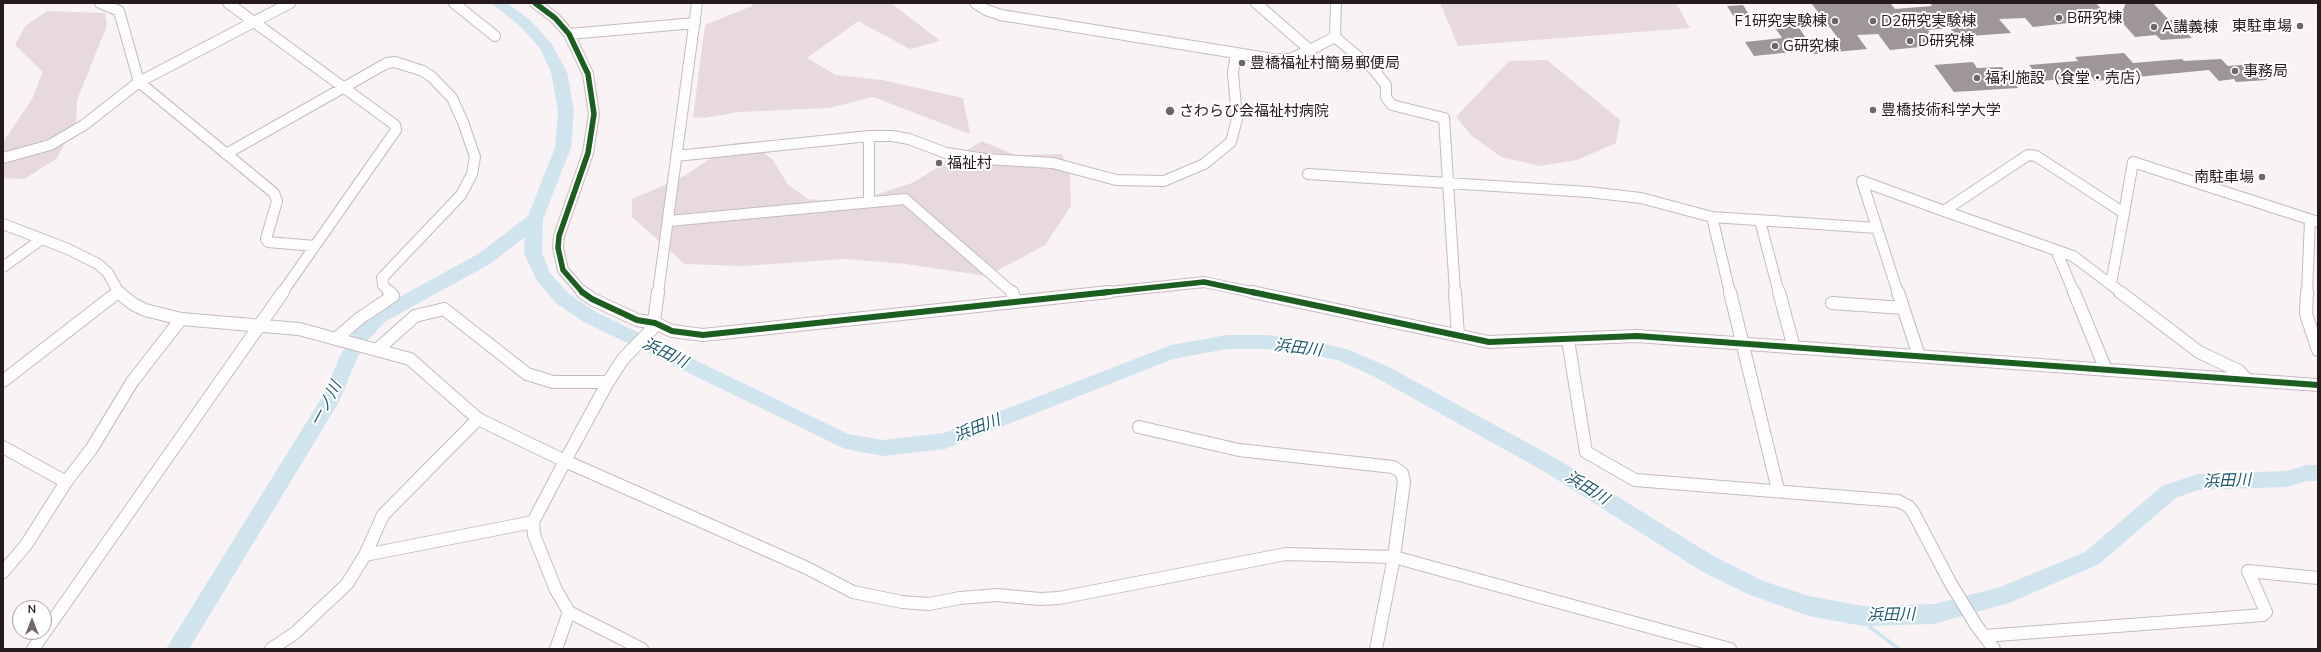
<!DOCTYPE html>
<html>
<head>
<meta charset="utf-8">
<style>
	body { margin:0 }
	#map { position:relative; width:2321px; height:652px; overflow:hidden; background:#faf3f5; font-family:Mulish,sans-serif }
	canvas { display:block }
	.frame { position:absolute; inset:0; border:4px solid #261a1f; pointer-events:none }
	.north { position:absolute; left:12px; top:600px; width:40px; height:40px; box-sizing:border-box; background:#fff; border:1px solid #a8a3a5; border-radius:50%; rotate:0deg; font-size:11px; font-weight:700; line-height:16px; text-align:center; color:#261a1f }
	.north::after { content:''; display:block; margin:auto; width:14px; height:18px; background:#70666a; clip-path:polygon(50% 0,100% 100%,50% 72%,0 100%) }
</style>
</head>
<body>
<div id="map">
<canvas width="2321" height="652"></canvas>
<div class="frame"></div>
<div class="north">N</div>
</div>
<script>
const ctx = document.querySelector('canvas').getContext('2d');
ctx.lineJoin = 'round';
function paint(path, color) { ctx.fillStyle = color; ctx.fill(path, 'evenodd'); }
const poly = rows => new Path2D(rows.map(r => 'M' + r).join(''));
function stroke(path, color, width, dash) { ctx.strokeStyle = color; ctx.lineWidth = width; ctx.lineCap = dash ? 'butt' : 'round'; ctx.setLineDash(dash || []); ctx.stroke(path); }
function write(font, color, halo, rows, align = 'center') {
  ctx.font = font + ' Mulish,"Noto Sans JP",sans-serif'; ctx.lineWidth = 4; ctx.setLineDash([]); ctx.textBaseline = 'middle'; ctx.strokeStyle = halo; ctx.fillStyle = color; for (const [text, x, y, turn = 0] of rows) {
    ctx.save(); ctx.translate(x, y); ctx.rotate((+turn || 0) * Math.PI / 180); ctx.textAlign = isNaN(turn) ? turn : align; if (halo) ctx.strokeText(text, 0, 0); ctx.fillText(text, 0, 0); ctx.restore();
  }
}
const green = poly([
	[753,3,891,3,940,41,910,49,858,21,807,58,836,75,882,80,963,98,970,134,873,97,829,108,738,112,705,118,693,117,705,25,752,6],
	[1440,3,1676,3,1690,28,1458,46],
	[47,11,105,13,107,25,77,100,76,125,56,159,24,179,3,178,3,142,32,99,43,72,15,45,25,26],
	[1547,60,1620,120,1616,143,1577,160,1540,166,1501,157,1472,136,1456,117,1509,61],
	[982,141,1015,155,1062,154,1070,175,1071,206,1045,245,987,276,906,264,845,259,744,266,685,264,632,217,632,199,681,178,734,143,750,142,773,160,788,185,808,199,834,201,875,195,912,183]
]);
const stream = poly([
	[1863,616,1870,627,1899,649]
]);
const river = poly([
	[491,3,507,3,530,20,551,43,567,72,574,112,571,148,543,219,542,253,550,273,569,294,596,312,848,434,883,440,944,433,1171,345,1227,335,1267,335,1305,339,1346,349,1387,366,1559,460,1715,557,1763,581,1809,596,1863,606,1934,604,2000,587,2085,552,2162,486,2198,474,2286,471,2307,465,2318,465,2318,481,2307,481,2286,487,2198,490,2176,498,2099,564,2009,603,1934,624,1863,626,1809,616,1750,595,1701,571,1545,472,1373,376,1337,360,1305,353,1267,349,1227,349,1173,359,945,449,883,456,845,449,584,322,557,304,537,281,524,253,525,237,490,264,386,321,367,341,357,358,339,402,189,649,166,649,324,394,340,356,355,331,374,311,478,254,528,216,555,148,558,112,551,72,540,48,520,26,491,3]
]);
const building = poly([
	[1811,3,1890,3,1895,9,1932,6,1930,3,2096,3,2104,12,2089,13,2095,20,2033,27,2025,18,1999,19,2011,33,1970,36,1968,42,1962,43,1950,28,1928,30,1940,45,1890,50,1878,34,1857,35,1867,49,1814,54,1811,50,1754,56,1745,42,1782,38,1768,17,1791,16,1808,41,1838,38],
	[2126,3,2153,3,2169,20,2174,20,2192,38,2161,40,2156,35,2135,37,2119,19],
	[1743,5,1750,16,1734,17,1727,6],
	[2124,53,2133,63,2182,59,2184,61,2221,59,2228,66,2253,64,2267,80,2236,82,2234,79,2219,81,2209,70,2095,81,2091,76,2042,81,2029,65,2078,61,2075,57],
	[1973,62,1977,68,2002,67,2018,88,1954,92,1934,65]
]);
const minorFar1 = poly([
	[100,3,119,11,139,82,274,193,277,201,266,239,268,242,315,246],
	[228,3,395,125,396,130,282,293],
	[454,3,495,36],
	[535,3,555,18,569,34,588,74,594,114,588,153,559,236,558,248,563,270,583,293],
	[975,3,986,10,1001,15,1236,53],
	[1256,3,1310,50],
	[569,34,695,23],
	[1335,37,1374,70,1386,85,1386,97,1392,105,1444,118,1455,293],
	[869,136,869,202],
	[226,154,387,63,395,62,423,71,432,77,452,98,463,122,475,157,472,174,461,195,382,278,383,285,390,293],
	[676,156,869,136,892,136,909,139,946,153,985,159,1053,163,1116,180,1164,181,1204,164,1231,142,1237,119,1233,73,1236,53,1273,59,1290,59,1310,50,1335,37,1336,3],
	[3,158,50,145,84,125,139,82,290,3],
	[1308,174,1588,192,1641,198,1712,217,1877,228,1862,181,1944,211,2028,155,2036,156,2124,213,2133,162,2318,222],
	[1944,211,2073,256,2122,293],
	[1712,217,1730,293],
	[669,221,905,199,1013,293],
	[1760,221,1779,293],
	[3,224,68,249,98,264,108,273,119,293],
	[1877,228,1898,293],
	[2056,250,2074,293],
	[3,267,42,239],
	[2111,284,2124,213],
	[117,293,118,292],
	[658,293,697,3],
	[1100,293,1204,282,1256,293],
	[2307,293,2310,220]
]);
const minor = poly([
	[118,292,133,304,145,310,181,319,299,329,410,359,478,419,565,461,608,382,623,359,653,328,658,292],
	[582,292,592,299,637,320,655,323,672,331,703,335,1109,292],
	[1012,292,1016,302],
	[1252,292,1489,342,1637,336,2318,385],
	[1455,292,1458,335],
	[1730,292,1778,490],
	[1779,292,1794,348],
	[1898,292,1919,356],
	[2074,292,2106,370],
	[2120,292,2199,352,2239,371,2247,380],
	[2307,292,2306,314,2318,350],
	[1832,303,1903,308],
	[337,338,360,318,393,296,389,292],
	[1568,340,1586,452,1635,480,1898,501,1908,506,1913,512,1951,584,1976,625,1994,649],
	[378,349,415,316,444,309,527,374,553,382,608,382],
	[3,381,118,292],
	[1139,427,1239,450,1393,467,1402,473,1404,482,1394,557,1376,649],
	[3,447,66,482],
	[365,555,533,522],
	[3,572,26,545,66,482,92,448,132,382,181,319],
	[1984,636,2263,615,2266,612,2248,571,2318,578],
	[33,649,283,292],
	[271,649,295,633,347,584,365,555,383,515,478,419],
	[556,649,569,612],
	[642,649,569,612,556,590,534,535,533,522,565,461,807,568,853,592,902,602,929,604,960,598,997,595,1040,599,1059,598,1286,554,1394,557,1730,649]
]);
const cyclewayFar1 = poly([
	[535,3,555,18,569,34,588,74,594,114,588,153,559,236,558,248,563,270,583,293],
	[1100,293,1204,282,1256,293]
]);
const cycleway = poly([
	[582,292,592,299,637,320,655,323,672,331,703,335,1109,292],
	[1252,292,1489,342,1637,336,2318,385]
]);
const markers = [
	[2059,18,4,"#70666a"],
	[1835,21,4,"#70666a"],
	[1873,21,4,"#70666a"],
	[2300,26,4,"#70666a"],
	[2154,27,4,"#70666a"],
	[1910,41,4,"#70666a"],
	[1775,46,4,"#70666a"],
	[1242,63,4,"#70666a"],
	[2235,71,4,"#70666a"],
	[1977,78,4,"#70666a"],
	[1873,110,4,"#70666a"],
	[1170,111,5,"#70666a"],
	[939,163,4,"#70666a"],
	[2262,177,4,"#70666a"]
];
const poiNames = [
	["B研究棟",2067,18],
	["F1研究実験棟",1827,21,"right"],
	["D2研究実験棟",1881,21],
	["東駐車場",2292,26,"right"],
	["A講義棟",2162,27],
	["D研究棟",1918,41],
	["G研究棟",1783,46],
	["豊橋福祉村簡易郵便局",1250,63],
	["事務局",2243,71],
	["福利施設（食堂・売店）",1985,78],
	["豊橋技術科学大学",1881,110],
	["さわらび会福祉村病院",1179,111],
	["福祉村",947,163],
	["南駐車場",2254,177,"right"]
];
const waterNames = [
	["浜田川",1298,348,7],
	["浜田川",665,353,26],
	["一ノ川",326,404,-62],
	["浜田川",977,428,-21],
	["浜田川",2227,481,-2],
	["浜田川",1587,488,32],
	["浜田川",1891,615,-1]
];
paint(green, '#e7d9dd');
stroke(stream, '#cfe4ef', 3.5);
paint(river, '#cfe4ef');
paint(building, '#9e9699');
stroke(minorFar1, '#c4bbbe', 12);
stroke(minor, '#c4bbbe', 14);
stroke(minorFar1, '#fefdfe', 10);
stroke(minor, '#fefdfe', 12);
stroke(cyclewayFar1, '#1b5e20', 5.5);
stroke(cycleway, '#1b5e20', 6);
for (const [x, y, r, color] of markers) { const dot = new Path2D(); dot.arc(x, y, r, 0, 2 * Math.PI); ctx.fillStyle = color; ctx.fill(dot); stroke(dot, '#fff', 1.5); }
write('15px', '#261a1f', '#fff', poiNames, 'left');
write('italic 16px', '#1e5870', '#fff', waterNames);
</script>
</body>
</html>
